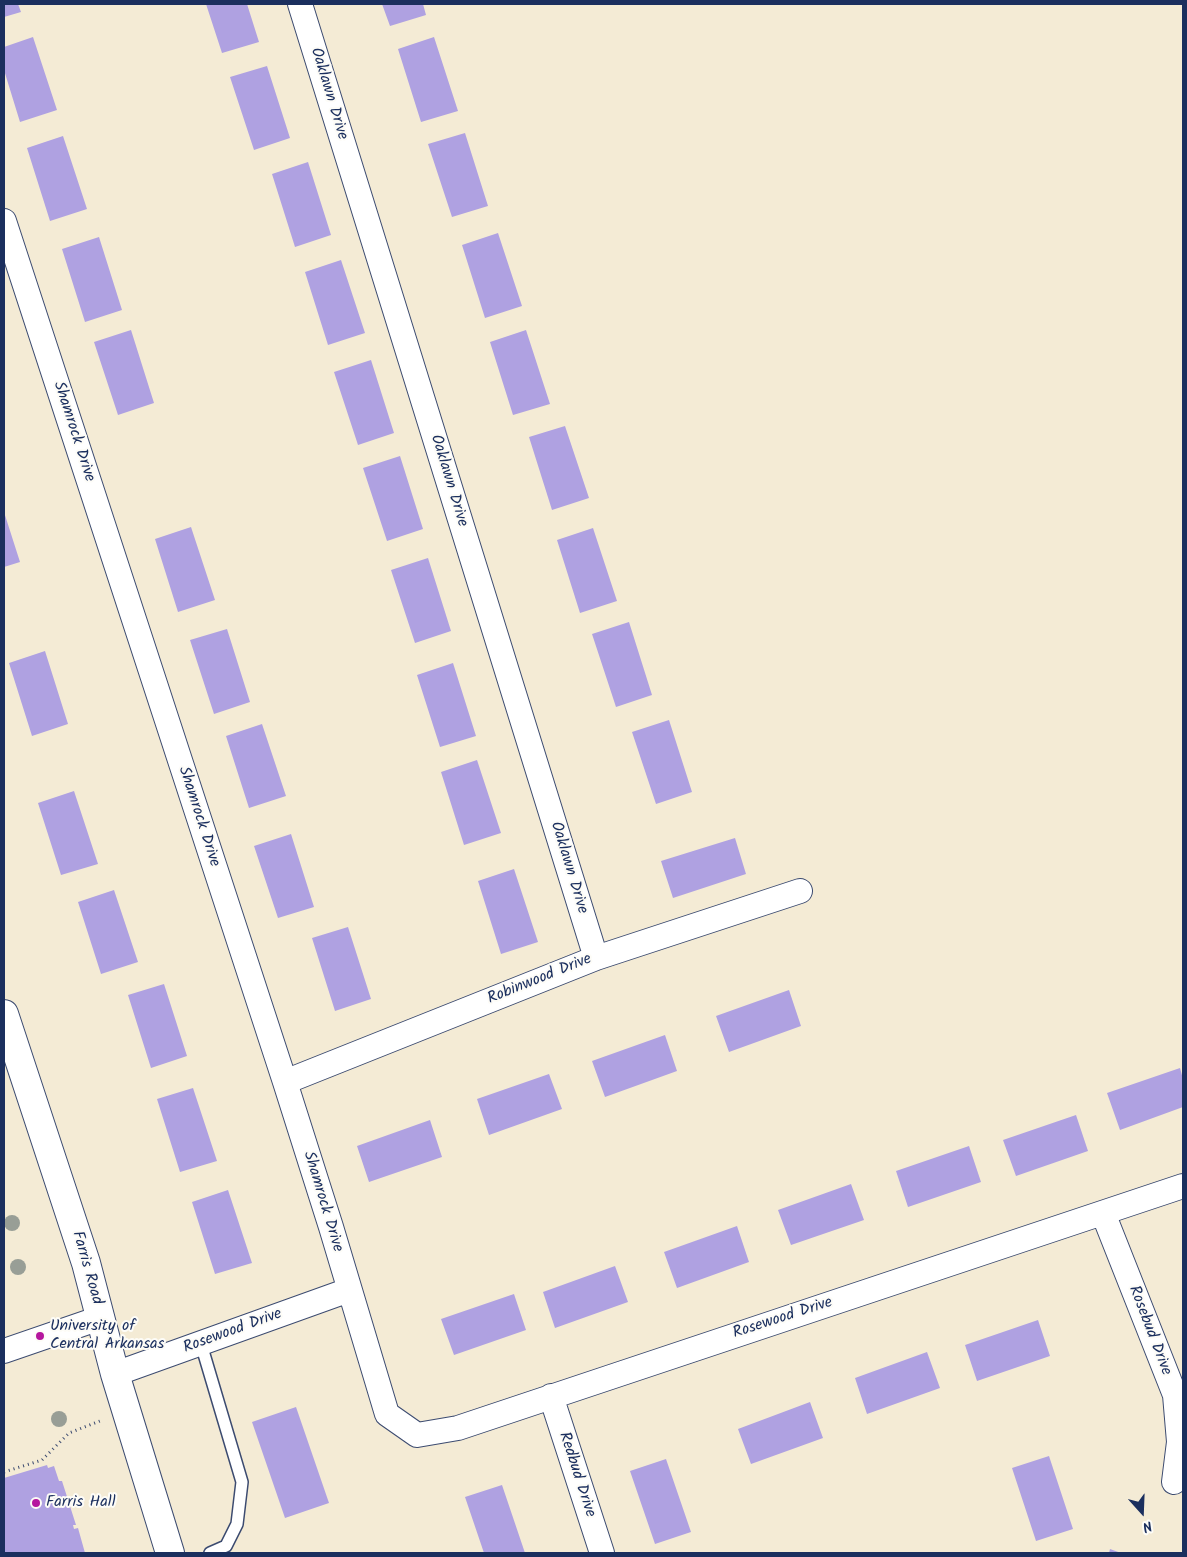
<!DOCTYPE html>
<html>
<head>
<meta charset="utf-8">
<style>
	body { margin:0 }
	#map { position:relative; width:1187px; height:1557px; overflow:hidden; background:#f4ebd5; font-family:Kalam,sans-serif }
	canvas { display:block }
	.frame { position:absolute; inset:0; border:5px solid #1b2f5e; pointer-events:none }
	.north { position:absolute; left:1117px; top:1487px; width:50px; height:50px; -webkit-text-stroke:4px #fdfcf7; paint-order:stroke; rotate:160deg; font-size:14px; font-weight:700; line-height:20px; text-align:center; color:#1b2f5e }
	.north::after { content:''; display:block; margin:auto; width:18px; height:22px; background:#1b2f5e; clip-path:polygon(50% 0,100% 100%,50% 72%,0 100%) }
</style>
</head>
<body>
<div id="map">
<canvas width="1187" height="1557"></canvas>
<div class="frame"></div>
<div class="north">N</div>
</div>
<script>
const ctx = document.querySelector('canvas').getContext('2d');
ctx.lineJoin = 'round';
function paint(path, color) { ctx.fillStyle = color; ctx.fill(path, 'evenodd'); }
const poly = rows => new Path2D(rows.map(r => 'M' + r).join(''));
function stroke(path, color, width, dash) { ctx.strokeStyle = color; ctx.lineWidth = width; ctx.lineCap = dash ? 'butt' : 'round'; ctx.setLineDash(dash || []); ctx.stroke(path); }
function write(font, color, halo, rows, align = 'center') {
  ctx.font = font + ' Kalam,sans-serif'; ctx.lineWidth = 4; ctx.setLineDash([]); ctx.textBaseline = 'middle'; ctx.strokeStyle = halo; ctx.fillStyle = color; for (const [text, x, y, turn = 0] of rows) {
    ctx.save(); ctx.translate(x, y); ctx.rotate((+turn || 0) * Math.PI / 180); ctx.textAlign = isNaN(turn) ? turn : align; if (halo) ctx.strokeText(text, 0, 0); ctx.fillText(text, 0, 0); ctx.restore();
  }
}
const building = poly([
	[4,4,18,4,21,12,4,17],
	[206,4,247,4,259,42,222,53],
	[382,4,423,4,426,15,390,26],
	[33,37,57,110,20,122,4,70,4,47],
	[434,37,458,111,421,122,398,49],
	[267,66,290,138,254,150,230,77],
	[465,133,488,206,452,217,428,144],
	[63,136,87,209,50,221,27,148],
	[308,162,331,235,295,247,272,174],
	[498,233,522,306,485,318,462,245],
	[99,237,122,310,85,322,62,249],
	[341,260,365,333,328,345,305,272],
	[131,330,154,403,118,415,94,342],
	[526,330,550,404,513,415,490,342],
	[371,360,394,433,358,445,334,372],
	[565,426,589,498,552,510,529,437],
	[400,456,423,529,387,541,363,468],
	[4,512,20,562,4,567],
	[191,527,215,600,178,612,155,539],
	[593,528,617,601,580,613,557,540],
	[428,558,451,631,415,643,391,570],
	[629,622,652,695,616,707,592,634],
	[227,629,250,702,214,714,190,640],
	[45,651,68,724,32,736,9,663],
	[453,663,476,736,440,747,417,675],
	[669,720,692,792,656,804,632,732],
	[262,724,286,796,249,808,226,736],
	[477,760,501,833,464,845,441,772],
	[74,791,98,864,61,875,38,803],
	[291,834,314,907,278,918,254,846],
	[735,838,746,874,673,898,661,861],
	[514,869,538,942,501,954,478,881],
	[114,890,138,962,101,974,78,902],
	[348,927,371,999,335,1011,312,938],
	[164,984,187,1056,151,1068,128,995],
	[789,990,801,1026,729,1052,716,1016],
	[665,1035,677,1071,605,1097,592,1061],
	[1180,1068,1183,1079,1183,1107,1120,1130,1107,1093],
	[549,1074,562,1109,489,1135,477,1099],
	[193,1088,217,1161,180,1172,157,1099],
	[1076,1115,1088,1151,1016,1176,1003,1140],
	[430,1120,442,1157,369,1182,357,1146],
	[969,1146,981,1182,908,1207,896,1171],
	[851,1184,864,1220,791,1245,778,1210],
	[228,1190,252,1263,215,1274,192,1202],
	[737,1226,749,1262,677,1288,664,1252],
	[615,1266,628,1302,555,1328,543,1292],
	[514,1294,526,1330,454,1355,441,1319],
	[1038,1320,1050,1356,977,1381,965,1345],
	[927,1352,940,1388,867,1414,855,1378],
	[810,1402,823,1438,751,1464,738,1429],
	[296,1407,329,1503,285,1518,252,1422],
	[1049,1456,1073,1529,1036,1541,1012,1468],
	[666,1459,691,1532,655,1544,630,1471],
	[47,1465,48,1468,54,1466,59,1481,62,1481,76,1525,73,1525,74,1529,78,1528,85,1553,4,1553,4,1478],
	[502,1485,525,1553,484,1553,465,1497],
	[1110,1549,1121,1553,1109,1553]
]);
const path = poly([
	[4,1472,42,1460,69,1433,100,1421]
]);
const lane = poly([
	[201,1344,242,1482,237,1524,226,1546,210,1553]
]);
const street = poly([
	[300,4,596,958],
	[4,221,285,1082,331,1227,387,1414,417,1435,458,1428,1183,1186],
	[285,1082,596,958,800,891],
	[1103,1213,1175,1395,1179,1442,1174,1482],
	[4,1351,100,1318],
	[115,1374,349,1290],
	[551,1396,602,1553]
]);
const secondary = poly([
	[4,1014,86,1263,115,1374,170,1553]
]);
const trees = [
	[12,1223],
	[18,1267],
	[59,1419]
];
const markers = [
	[40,1336,5,"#b5179e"],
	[36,1503,5,"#b5179e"]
];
const streetNames = [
	["Oaklawn Drive",328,94,73],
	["Shamrock Drive",73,432,72],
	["Oaklawn Drive",448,481,73],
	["Shamrock Drive",198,817,72],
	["Oaklawn Drive",568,868,73],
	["Robinwood Drive",540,980,-22],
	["Shamrock Drive",322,1202,73],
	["Farris Road",86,1268,74],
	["Rosewood Drive",783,1319,-18],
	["Rosebud Drive",1149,1331,69],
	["Rosewood Drive",233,1332,-20],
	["Redbud Drive",576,1475,72]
];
const poiNames = [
	["University of",50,1327],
	["Central Arkansas",50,1345],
	["Farris Hall",46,1503]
];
paint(building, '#afa1e1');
stroke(lane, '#3c4b70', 14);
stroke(street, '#3c4b70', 26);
stroke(secondary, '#3c4b70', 30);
stroke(path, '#3c4b70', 3, [1, 4]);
stroke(lane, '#fff', 11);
stroke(street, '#fff', 24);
stroke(secondary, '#fff', 28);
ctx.fillStyle = '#989e96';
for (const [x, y] of trees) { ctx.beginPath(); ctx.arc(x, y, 8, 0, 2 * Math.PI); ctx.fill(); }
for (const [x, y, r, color] of markers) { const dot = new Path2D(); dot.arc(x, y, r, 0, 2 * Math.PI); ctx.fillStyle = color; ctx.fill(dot); stroke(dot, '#fdfcf7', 2); }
write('16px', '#1b2f5e', '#fdfcf7', streetNames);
write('16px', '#1b2f5e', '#fdfcf7', poiNames, 'left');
</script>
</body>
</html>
